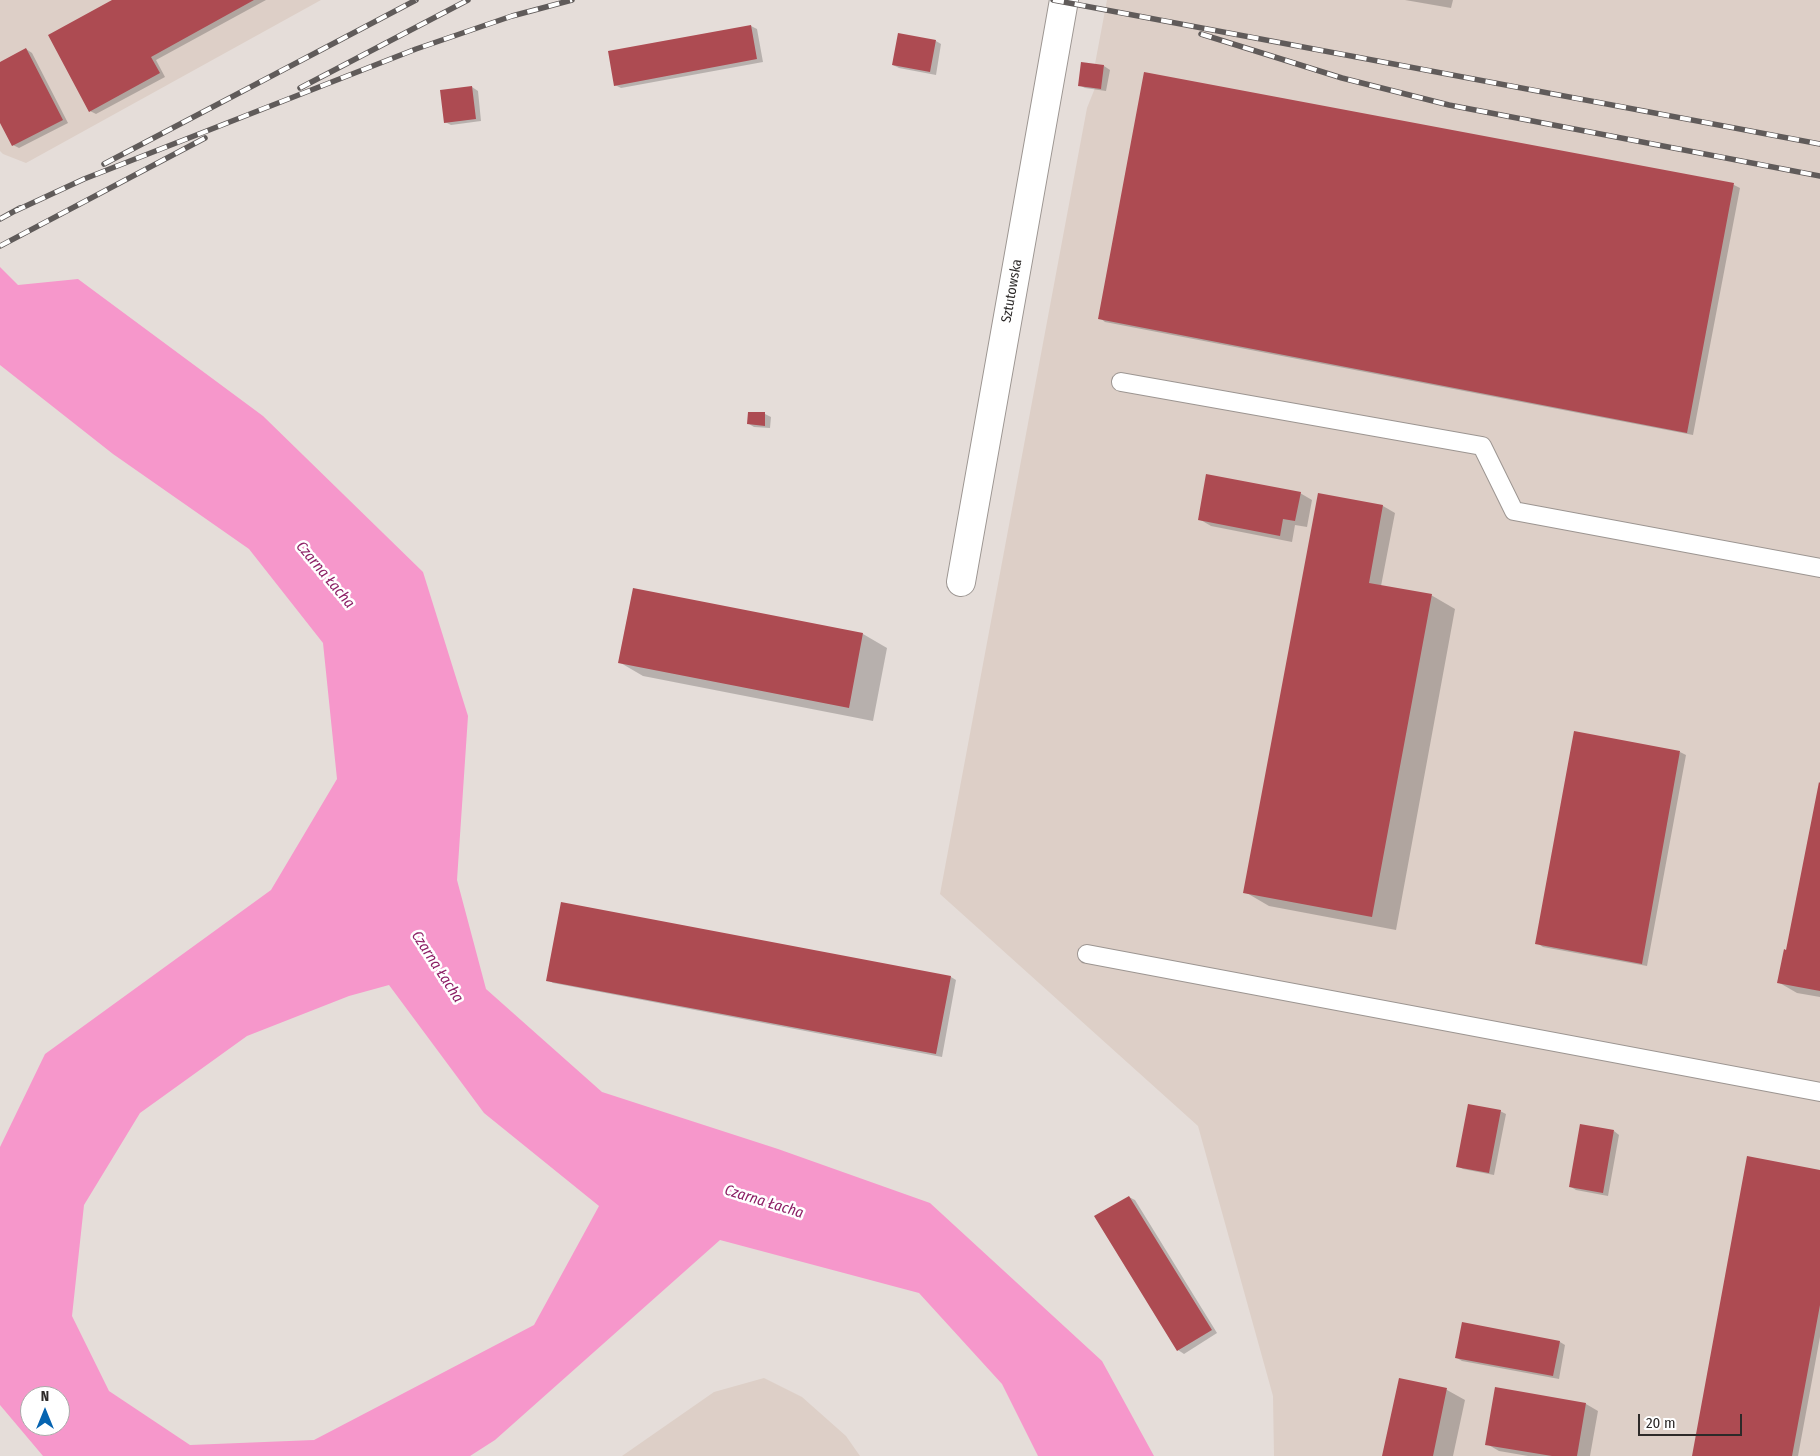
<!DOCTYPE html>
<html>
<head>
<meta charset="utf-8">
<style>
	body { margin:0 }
	#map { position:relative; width:1820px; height:1456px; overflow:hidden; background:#e5ddd9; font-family:"Fira Sans Condensed",sans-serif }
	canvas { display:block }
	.north { position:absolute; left:20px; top:1386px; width:50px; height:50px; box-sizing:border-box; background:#fff; border:1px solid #abaaa9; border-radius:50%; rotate:0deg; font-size:14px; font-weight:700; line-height:20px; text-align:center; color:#2d2a29 }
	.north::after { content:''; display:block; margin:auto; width:18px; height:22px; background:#0664b1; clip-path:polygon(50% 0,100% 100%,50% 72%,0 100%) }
	.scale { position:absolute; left:1638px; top:1414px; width:104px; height:22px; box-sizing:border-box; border:2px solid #2d2a29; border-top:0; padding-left:6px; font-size:15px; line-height:18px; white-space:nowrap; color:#2d2a29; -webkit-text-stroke:4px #fff; paint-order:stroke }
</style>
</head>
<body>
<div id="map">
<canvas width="1820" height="1456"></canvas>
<div class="north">N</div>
<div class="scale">20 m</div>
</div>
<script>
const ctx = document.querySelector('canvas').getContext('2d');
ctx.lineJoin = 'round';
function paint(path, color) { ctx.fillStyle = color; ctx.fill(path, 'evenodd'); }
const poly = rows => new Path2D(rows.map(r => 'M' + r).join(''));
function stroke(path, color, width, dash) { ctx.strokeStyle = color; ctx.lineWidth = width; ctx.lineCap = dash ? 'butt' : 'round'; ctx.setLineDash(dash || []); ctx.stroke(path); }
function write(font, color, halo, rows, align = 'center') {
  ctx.font = font + ' "Fira Sans Condensed",sans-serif'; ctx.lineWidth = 5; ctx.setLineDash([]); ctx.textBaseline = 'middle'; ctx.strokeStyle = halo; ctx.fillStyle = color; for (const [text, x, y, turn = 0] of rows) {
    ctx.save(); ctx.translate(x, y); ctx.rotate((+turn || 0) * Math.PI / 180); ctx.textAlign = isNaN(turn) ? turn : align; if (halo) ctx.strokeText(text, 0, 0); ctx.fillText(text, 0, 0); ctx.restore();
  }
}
const built = poly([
	[0,0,321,0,26,163,3,154,0,151],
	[1107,0,1820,0,1820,1456,1274,1456,1273,1396,1198,1126,940,894,1087,108,1095,88,1101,89,1104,65,1095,64],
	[764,1378,802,1397,846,1436,860,1456,622,1456,714,1392]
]);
const water = poly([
	[0,267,18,285,78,279,263,416,423,572,468,716,457,880,486,989,602,1092,778,1149,930,1203,1102,1361,1154,1456,1038,1456,1002,1384,919,1293,720,1240,495,1440,470,1456,43,1456,0,1405,0,1147,45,1054,271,890,337,779,323,643,249,549,113,454,0,365],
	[389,985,484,1113,599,1206,534,1325,314,1440,190,1445,109,1391,72,1316,84,1205,140,1113,247,1036,349,996],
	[30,1396,60,1396,60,1426,30,1426]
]);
const shadow = poly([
	[117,0,266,0,156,60,165,77,96,114,90,111],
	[1405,0,1453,0,1451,8],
	[751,26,757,29,763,62,621,88,615,85],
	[936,41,941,44,936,75,899,68,893,65],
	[26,49,32,53,68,123,19,148,13,145,0,120,0,63],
	[1082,63,1104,66,1110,70,1106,91,1085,88,1079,85],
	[1145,74,1734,185,1740,188,1693,435,1105,322,1100,318],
	[472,87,478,91,481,121,451,125,445,122,442,91],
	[765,414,771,417,770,428,754,427,749,424],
	[1300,493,1312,500,1307,527,1295,525,1292,542,1211,526,1199,519],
	[1319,494,1383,506,1395,513,1381,586,1431,595,1455,609,1396,930,1269,906,1245,892],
	[634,589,863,634,887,648,873,721,643,676,619,662],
	[1680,752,1686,755,1647,966,1543,947,1537,943],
	[1820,784,1820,997,1797,993,1778,982,1787,951],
	[951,977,956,980,942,1057,553,983,548,980],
	[1500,1111,1506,1114,1494,1175,1463,1169,1457,1166],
	[1614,1131,1619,1135,1608,1196,1576,1190,1571,1187],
	[1820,1171,1820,1337,1798,1456,1693,1456],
	[1129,1197,1135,1200,1217,1333,1184,1354,1178,1350],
	[1560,1342,1565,1345,1559,1379,1462,1361,1457,1358],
	[1400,1379,1447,1390,1465,1400,1453,1456,1384,1456],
	[1586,1404,1598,1411,1590,1456,1528,1456,1499,1451,1487,1444]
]);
const building = poly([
	[112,0,254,0,151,57,160,73,89,112,48,35],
	[751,25,757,59,614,86,608,51],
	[898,33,936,40,930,72,892,65],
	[26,48,63,120,12,146,0,123,0,62],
	[1081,62,1104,65,1101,89,1078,86],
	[1144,72,1734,183,1687,433,1098,319],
	[472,86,476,119,444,123,440,90],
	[748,412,765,412,765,426,747,424],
	[1206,474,1301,492,1295,521,1283,519,1280,536,1198,520],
	[1318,493,1383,505,1369,583,1432,594,1372,917,1243,893],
	[633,588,863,633,849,708,618,663],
	[1574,731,1680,751,1642,964,1535,944],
	[1819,782,1820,783,1820,991,1777,983,1784,949,1786,950],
	[561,902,951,976,936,1054,546,981],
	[1468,1104,1501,1110,1489,1173,1456,1167],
	[1580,1124,1614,1130,1603,1193,1569,1187],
	[1747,1156,1820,1170,1820,1305,1792,1456,1692,1456],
	[1129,1196,1212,1330,1177,1351,1094,1216],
	[1462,1322,1560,1341,1553,1376,1455,1358],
	[1399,1378,1447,1388,1433,1456,1382,1456],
	[1495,1387,1586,1403,1577,1456,1552,1456,1485,1445]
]);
const lane = poly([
	[1121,382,1482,446,1514,511,1820,568],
	[1087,954,1820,1092]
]);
const street = poly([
	[961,582,1064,0]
]);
const rail = poly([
	[1053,0,1820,144],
	[1201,34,1342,78,1449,105,1820,176],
	[300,88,468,0],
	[104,164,416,0],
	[15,211,84,179,416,49,512,16,572,0],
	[0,219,20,208],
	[0,246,205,138]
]);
const streetNames = [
	["Sztutowska",1012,291,-80]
];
const waterNames = [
	["Czarna Łacha",325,575,50],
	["Czarna Łacha",437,967,57],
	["Czarna Łacha",764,1202,17]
];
paint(built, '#ddcfc7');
paint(water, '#f697cb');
paint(shadow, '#0003');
paint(building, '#ad4b52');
stroke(lane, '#9c9591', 20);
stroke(street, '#9c9591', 30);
stroke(lane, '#fff', 18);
stroke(street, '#fff', 28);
stroke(rail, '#605b5a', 5.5);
stroke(rail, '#fff', 4, [11]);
write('14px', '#2d2a29', '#fff', streetNames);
write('italic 15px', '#8c1f65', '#fff', waterNames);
</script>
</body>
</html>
